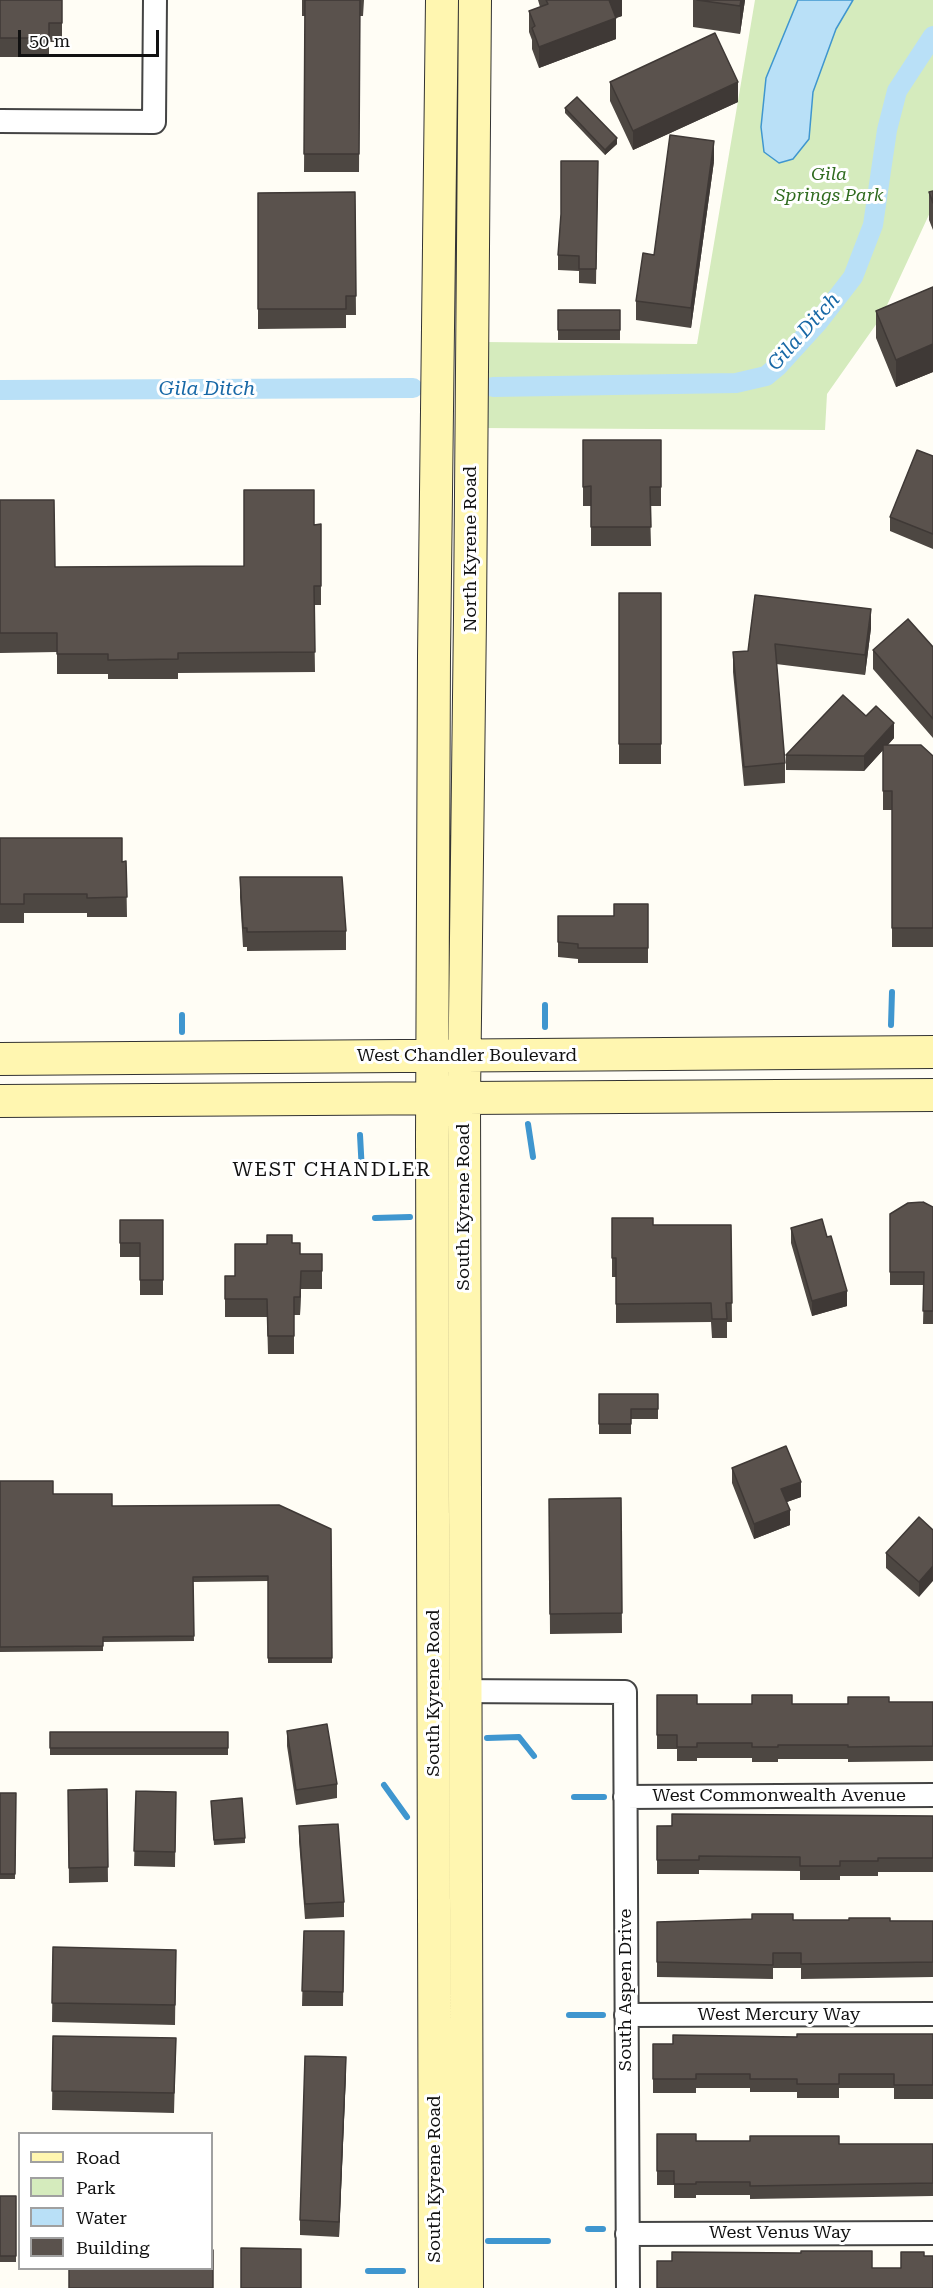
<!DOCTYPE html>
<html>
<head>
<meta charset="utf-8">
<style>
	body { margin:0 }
	#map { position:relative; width:933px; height:2288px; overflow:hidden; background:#fffdf5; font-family:"Roboto Serif",serif }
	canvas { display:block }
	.legend { position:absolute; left:18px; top:2132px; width:195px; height:138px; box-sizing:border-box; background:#fff; border:2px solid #a0a0a0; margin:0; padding:8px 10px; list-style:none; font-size:18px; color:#111 }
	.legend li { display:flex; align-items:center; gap:12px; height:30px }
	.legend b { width:30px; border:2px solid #a0a0a0 }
	.scale { position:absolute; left:18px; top:30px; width:141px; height:27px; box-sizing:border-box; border:3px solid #111; border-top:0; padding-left:8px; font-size:18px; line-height:21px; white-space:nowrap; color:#111; -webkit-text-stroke:4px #fff; paint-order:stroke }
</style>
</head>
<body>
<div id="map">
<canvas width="933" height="2288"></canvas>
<ul class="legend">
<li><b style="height:8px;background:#fff6b0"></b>Road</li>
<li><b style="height:16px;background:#d5ebbd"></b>Park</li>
<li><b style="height:16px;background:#b9e0f7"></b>Water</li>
<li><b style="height:16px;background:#5a524d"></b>Building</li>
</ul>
<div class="scale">50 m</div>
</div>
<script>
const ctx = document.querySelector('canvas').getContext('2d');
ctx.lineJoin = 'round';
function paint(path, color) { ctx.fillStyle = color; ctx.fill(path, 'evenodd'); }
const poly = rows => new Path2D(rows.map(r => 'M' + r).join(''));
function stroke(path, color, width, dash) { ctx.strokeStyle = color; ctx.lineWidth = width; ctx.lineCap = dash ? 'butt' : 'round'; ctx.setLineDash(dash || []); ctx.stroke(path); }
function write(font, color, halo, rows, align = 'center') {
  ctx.font = font + ' "Roboto Serif",serif'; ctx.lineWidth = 6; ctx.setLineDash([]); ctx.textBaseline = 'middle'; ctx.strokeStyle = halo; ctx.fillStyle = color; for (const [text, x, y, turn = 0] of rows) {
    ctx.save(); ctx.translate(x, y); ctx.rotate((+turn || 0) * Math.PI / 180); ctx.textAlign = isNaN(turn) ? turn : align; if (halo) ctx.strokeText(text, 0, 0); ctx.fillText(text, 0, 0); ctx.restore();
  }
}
const green = poly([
	[755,0,933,0,933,206,882,316,827,394,825,430,482,428,483,342,697,344]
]);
const water = poly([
	[798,0,853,0,836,29,813,92,809,139,793,159,779,163,764,152,761,127,766,78,798,0]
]);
const stream = poly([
	[545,1005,545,1027],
	[182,1015,182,1032],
	[891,1025,892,992],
	[528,1124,533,1157],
	[360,1135,362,1172],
	[375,1218,410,1217],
	[487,1738,519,1737,534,1756],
	[384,1785,407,1817],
	[574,1797,604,1797],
	[569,2015,603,2015],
	[588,2229,603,2229],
	[488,2241,548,2241],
	[368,2271,403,2271]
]);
const canal = poly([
	[493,387,736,383,766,376,778,366,819,321,853,277,873,225,887,130,897,91,933,36],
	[0,390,413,388]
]);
const street = poly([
	[0,121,154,122,155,0],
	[451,1691,625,1692,628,2288],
	[625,1797,933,1795],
	[626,2015,933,2014],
	[627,2234,933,2233]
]);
const secondary = poly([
	[0,1059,933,1052],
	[0,1101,933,1095],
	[435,2288,432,1137,434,656,442,0],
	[467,2288,464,1098,470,617,475,0]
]);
const wall = poly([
	[0,0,62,0,62,42,49,42,49,57,0,57],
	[302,0,364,0,363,16,360,16,359,172,304,172,305,16,302,16],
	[538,0,622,0,622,16,616,18,616,39,539,68,532,49,532,40,529,32,529,11,540,7],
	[693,0,745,0,740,34,693,27],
	[610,82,738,102,633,150,610,101],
	[565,108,617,144,605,155,565,113],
	[598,161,596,284,579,283,579,271,558,270,558,255],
	[714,161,691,328,636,320,636,301,654,255],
	[933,191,933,230,929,220,929,192],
	[355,192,356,315,346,315,346,328,258,329,258,193],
	[933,287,933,372,896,387,876,338,876,311],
	[558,310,620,310,620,340,558,340],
	[583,440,661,440,661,506,650,506,651,546,591,546,591,506,583,506],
	[933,456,933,549,890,531,890,517],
	[0,500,55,567,244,566,314,525,321,524,321,605,314,605,315,672,178,673,178,679,108,679,108,674,57,674,57,652,0,653],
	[619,593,661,593,661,764,619,764],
	[755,595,871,628,865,675,776,664,785,763,785,783,744,786,733,672,733,652,748,651],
	[933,647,933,738,873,669,873,650],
	[866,716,894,738,888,745,933,756,933,947,892,947,892,810,883,810,883,750,864,771,786,770,786,755],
	[0,838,122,862,126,861,127,917,87,917,87,913,24,913,24,923,0,923],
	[240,877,346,931,346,950,247,951,247,947,243,947,240,897],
	[648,904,648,963,578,963,578,959,558,957,558,916,614,916],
	[933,1207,933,1324,923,1324,924,1285,890,1285,890,1214],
	[612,1218,653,1225,731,1225,732,1322,727,1322,727,1338,712,1338,711,1322,616,1323,616,1277,612,1277],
	[120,1220,163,1220,163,1295,140,1295,140,1257,120,1257],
	[791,1228,827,1237,847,1306,812,1316,791,1243],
	[292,1243,300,1254,322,1254,322,1289,301,1289,300,1315,294,1315,294,1354,268,1354,267,1317,225,1317,225,1276,235,1276,267,1244],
	[599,1394,658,1394,658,1419,631,1419,631,1434,599,1434],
	[732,1468,801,1497,787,1502,790,1525,754,1539,732,1483],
	[0,1481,53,1494,112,1506,331,1529,332,1663,268,1663,268,1581,193,1582,194,1641,103,1642,103,1651,0,1652],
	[621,1498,622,1633,550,1634,549,1499],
	[933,1530,919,1597,886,1568,886,1553],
	[657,1695,697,1704,848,1704,889,1702,933,1702,933,1761,848,1762,848,1759,778,1759,778,1762,752,1762,752,1758,697,1758,697,1761,677,1761,677,1749,657,1749],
	[287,1731,337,1784,337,1798,296,1805,287,1746],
	[50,1732,228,1732,228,1755,50,1755],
	[107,1789,108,1882,69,1883,68,1790],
	[136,1791,176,1792,175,1867,134,1866],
	[0,1793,16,1793,15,1879,0,1879],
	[211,1806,245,1838,245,1843,214,1845],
	[933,1816,933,1872,878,1872,878,1876,840,1876,840,1880,800,1880,800,1871,699,1870,699,1874,657,1874,657,1826],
	[299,1826,344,1902,344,1917,305,1919,299,1841],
	[793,1920,933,1921,933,1977,801,1979,801,1968,773,1968,773,1979,657,1977,657,1922],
	[304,1931,344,1931,343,2006,302,2006],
	[53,1947,176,1950,175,2025,52,2022],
	[933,2034,933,2099,894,2099,894,2088,839,2088,839,2098,797,2098,797,2092,750,2092,750,2088,696,2088,696,2093,653,2093,653,2044,673,2044,797,2037],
	[53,2036,176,2038,174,2113,52,2110],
	[346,2072,339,2237,300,2235,300,2220],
	[657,2134,696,2141,839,2144,933,2144,933,2196,750,2199,750,2195,696,2195,696,2198,674,2198,674,2185,657,2185],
	[0,2196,16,2196,16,2262,0,2262]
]);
const shadedWall = poly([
	[609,0,622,0,622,16,616,18,616,39,539,68,539,47],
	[741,0,745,0,740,34,740,6],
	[738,82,738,102,633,150,633,131],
	[617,138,617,144,605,155,605,150],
	[714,141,714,161,691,328,691,308],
	[933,344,933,372,896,387,896,360],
	[871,609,871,628,865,675,865,655],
	[894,723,894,738,864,771,864,756],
	[301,1271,301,1289,300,1315,300,1297],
	[847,1291,847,1306,812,1316,812,1301],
	[801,1482,801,1497,781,1504,781,1489],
	[790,1510,790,1525,754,1539,754,1524],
	[933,1566,933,1581,919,1597,919,1582],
	[346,2057,346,2072,339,2237,339,2222]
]);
const building = poly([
	[0,0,62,0,62,23,49,23,49,38,0,38,0,0],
	[305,0,360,0,359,154,304,154,305,0],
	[546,0,609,0,616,18,539,47,532,28,535,26,529,11,548,4,546,0],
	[697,0,741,0,740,6,697,0],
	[715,33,738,82,633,131,610,82,715,33],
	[577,97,617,138,605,150,565,108,577,97],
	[670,135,714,141,691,308,636,301,643,253,654,255,670,135],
	[561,161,598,161,596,269,579,269,579,256,558,255,561,214,561,161],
	[933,191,933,203,929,192,933,191],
	[355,192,356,296,346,296,346,309,258,309,258,193,355,192],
	[933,287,933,344,896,360,876,311,933,287],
	[558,310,620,310,620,330,558,330,558,310],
	[583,440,661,440,661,487,650,487,651,527,591,527,591,486,583,487,583,440],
	[917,450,933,456,933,534,890,517,917,450],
	[244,490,314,490,314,525,321,524,321,586,314,586,315,652,178,653,178,659,108,660,108,654,57,654,57,633,0,633,0,500,54,500,55,567,244,566,244,490],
	[619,593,661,593,661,744,619,744,619,593],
	[755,595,871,609,865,655,775,644,785,763,744,767,733,652,748,651,755,595],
	[908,619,933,647,933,719,873,650,908,619],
	[843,695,866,716,876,706,894,723,864,756,786,755,843,695],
	[883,745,921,745,933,756,933,928,892,928,892,791,883,791,883,745],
	[0,838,122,838,122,862,126,861,127,897,87,898,87,894,24,894,24,904,0,904,0,838],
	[240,877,342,877,346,931,247,932,247,928,243,928,240,877],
	[614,904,648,904,648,948,578,948,578,944,558,942,558,916,614,916,614,904],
	[923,1202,933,1207,933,1311,923,1311,924,1272,890,1272,890,1214,908,1203,923,1202],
	[612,1218,653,1218,653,1225,731,1225,732,1303,726,1303,727,1319,712,1319,711,1303,616,1304,616,1258,612,1258,612,1218],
	[822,1219,827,1237,831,1236,847,1291,812,1301,791,1228,822,1219],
	[120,1220,163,1220,163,1280,140,1280,140,1243,120,1243,120,1220],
	[267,1235,292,1235,292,1243,300,1243,300,1254,322,1254,322,1271,301,1271,300,1297,294,1297,294,1336,268,1336,267,1299,225,1299,225,1276,235,1276,235,1244,267,1244,267,1235],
	[599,1394,658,1394,658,1409,631,1409,631,1424,599,1424,599,1394],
	[786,1446,801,1482,781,1489,790,1510,754,1524,732,1468,786,1446],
	[0,1481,53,1481,53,1494,112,1494,112,1506,279,1505,331,1529,332,1658,268,1658,268,1576,193,1577,194,1636,103,1637,103,1646,0,1647,0,1481],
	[621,1498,622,1613,550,1614,549,1499,621,1498],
	[919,1517,933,1530,933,1566,919,1582,886,1553,919,1517],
	[657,1695,697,1695,697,1704,752,1704,752,1695,792,1695,792,1704,848,1704,848,1697,889,1697,889,1702,933,1702,933,1746,848,1747,848,1745,778,1745,778,1747,752,1747,752,1743,697,1743,697,1747,677,1747,677,1735,657,1735,657,1695],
	[327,1724,337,1784,296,1790,287,1731,327,1724],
	[50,1732,228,1732,228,1748,50,1748,50,1732],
	[107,1789,108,1867,69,1868,68,1790,107,1789],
	[136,1791,176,1792,175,1852,134,1851,136,1791],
	[0,1793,16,1793,15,1874,0,1874,0,1793],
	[242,1798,245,1838,214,1840,211,1801,242,1798],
	[672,1814,933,1816,933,1858,878,1858,878,1861,840,1861,840,1866,800,1866,800,1857,699,1856,699,1860,657,1860,657,1826,672,1826,672,1814],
	[338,1824,344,1902,305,1904,299,1826,338,1824],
	[752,1914,793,1914,793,1920,849,1920,849,1918,890,1918,890,1921,933,1921,933,1962,801,1964,801,1953,773,1953,773,1965,657,1962,657,1922,752,1919,752,1914],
	[304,1931,344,1931,343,1992,302,1991,304,1931],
	[53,1947,176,1950,175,2005,52,2003,53,1947],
	[797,2034,933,2034,933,2085,894,2085,894,2074,839,2074,839,2084,797,2084,797,2079,750,2079,750,2074,696,2074,696,2079,653,2079,653,2044,673,2044,673,2035,797,2037,797,2034],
	[53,2036,176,2038,174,2093,52,2091,53,2036],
	[305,2056,346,2057,339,2222,300,2220,305,2056],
	[657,2134,696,2134,696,2141,750,2141,750,2136,839,2136,839,2144,933,2144,933,2183,750,2186,750,2182,696,2182,696,2184,674,2184,674,2171,657,2171,657,2134],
	[0,2196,16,2196,16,2256,0,2256,0,2196],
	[241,2248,301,2249,301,2288,241,2288,241,2248],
	[212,2250,213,2250,213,2288,69,2288,69,2268,212,2268,212,2250],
	[801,2251,872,2251,872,2268,901,2268,901,2252,924,2252,924,2256,933,2256,933,2288,657,2288,657,2261,672,2261,672,2252,801,2253,801,2251]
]);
const parkNames = [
	["Gila",829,175],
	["Springs Park",829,196]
];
const streetNames = [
	["North Kyrene Road",471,549,-90],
	["West Chandler Boulevard",467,1056],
	["South Kyrene Road",464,1207,-90],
	["South Kyrene Road",434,1693,-90],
	["West Commonwealth Avenue",779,1796],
	["South Aspen Drive",626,1990,-90],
	["West Mercury Way",779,2015],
	["South Kyrene Road",435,2179,-90],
	["West Venus Way",780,2233]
];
const waterNames = [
	["Gila Ditch",804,332,-48],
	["Gila Ditch",207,389]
];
const neighbourhoodNames = [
	["WEST CHANDLER",332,1170]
];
paint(green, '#d5ebbd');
paint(water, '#b9e0f7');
stroke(water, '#3f96cf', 1.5);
stroke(stream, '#3f96cf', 6);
stroke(canal, '#b9e0f7', 20);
stroke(street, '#444', 26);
stroke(secondary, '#333', 34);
stroke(street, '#fff', 22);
stroke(secondary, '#fff6b0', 32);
paint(wall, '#4d4742');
paint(shadedWall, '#3f3936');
paint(building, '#5a524d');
stroke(building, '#3f3936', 1.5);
write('italic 18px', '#2f6b1f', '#fff', parkNames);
write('18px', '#111', '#fff', streetNames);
write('italic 20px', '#1768a6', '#fff', waterNames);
ctx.letterSpacing = '1.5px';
write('20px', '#111', '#fff', neighbourhoodNames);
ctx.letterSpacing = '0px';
</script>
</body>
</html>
